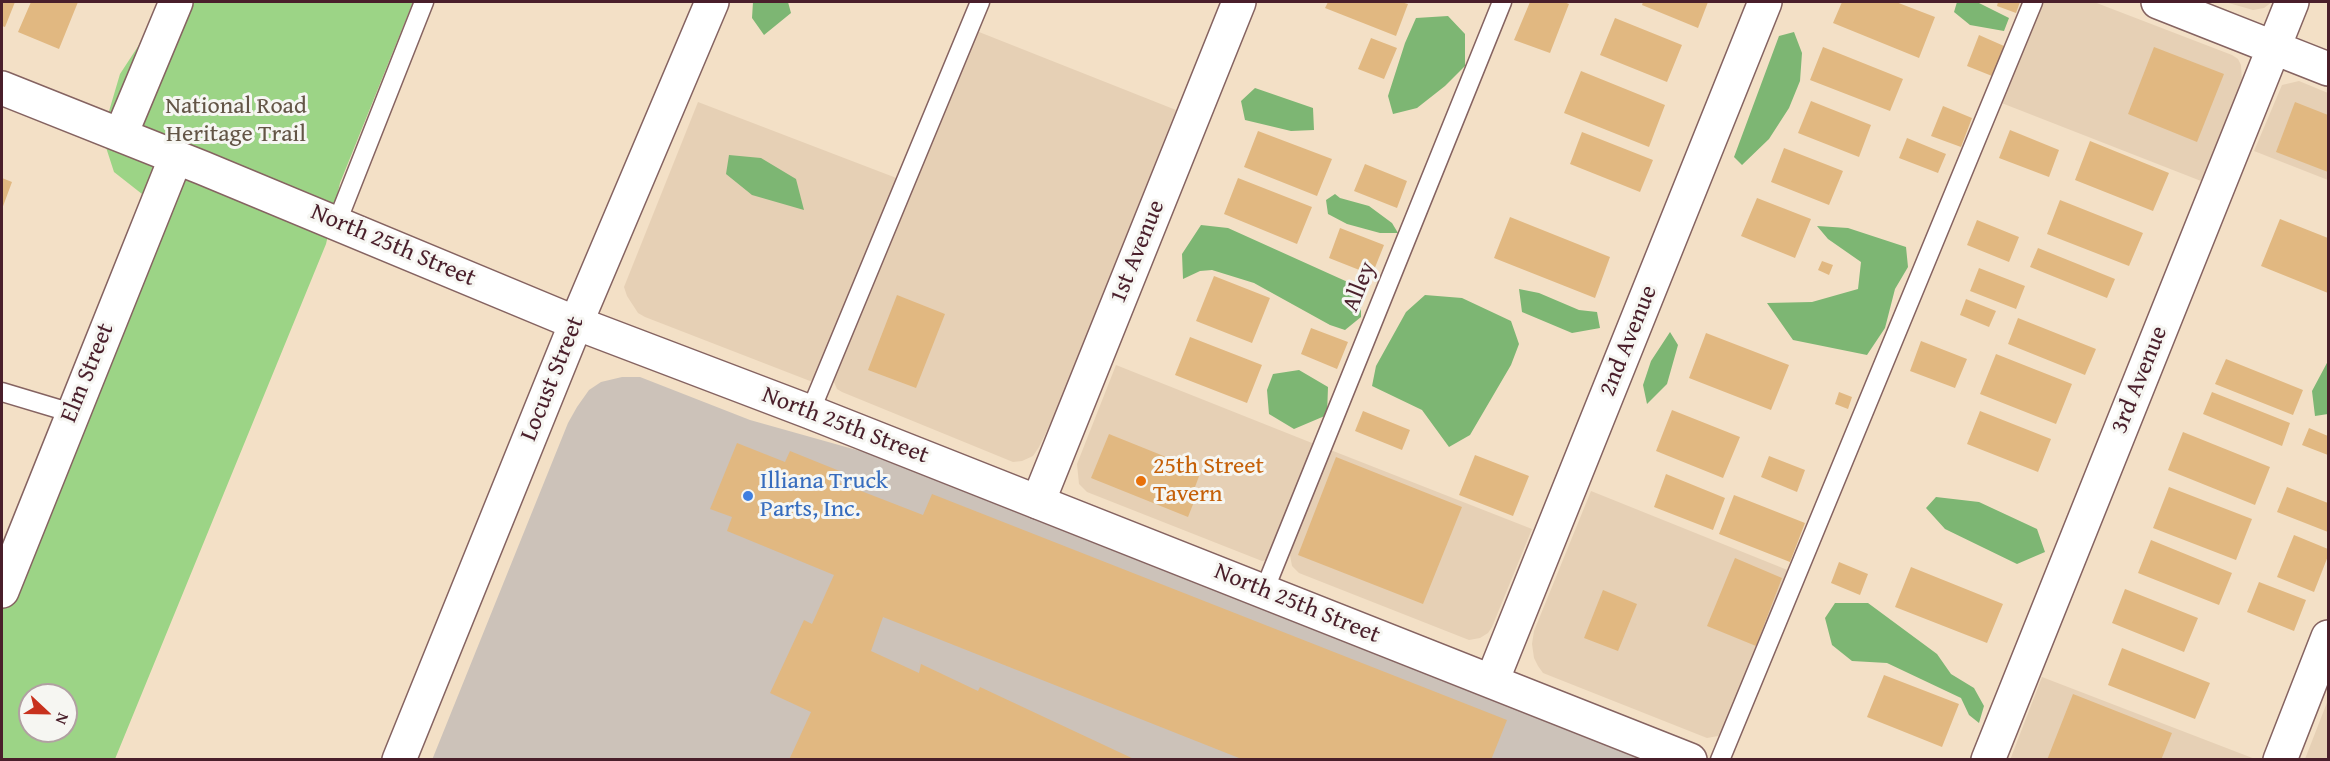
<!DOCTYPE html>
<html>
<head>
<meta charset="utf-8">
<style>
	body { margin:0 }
	#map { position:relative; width:2330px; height:761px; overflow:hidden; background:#f3e0c6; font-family:"Gentium Book Plus",serif }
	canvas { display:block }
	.frame { position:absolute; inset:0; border:3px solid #4a1f2b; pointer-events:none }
	.north { position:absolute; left:18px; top:683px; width:60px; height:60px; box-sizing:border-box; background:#f6f6f2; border:2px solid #b1a0a2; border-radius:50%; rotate:112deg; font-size:16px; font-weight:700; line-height:24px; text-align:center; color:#4a1f2b }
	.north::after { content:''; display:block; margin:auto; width:21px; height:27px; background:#c8321e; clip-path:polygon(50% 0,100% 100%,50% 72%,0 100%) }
</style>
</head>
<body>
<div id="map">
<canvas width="2330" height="761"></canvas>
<div class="frame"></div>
<div class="north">N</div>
</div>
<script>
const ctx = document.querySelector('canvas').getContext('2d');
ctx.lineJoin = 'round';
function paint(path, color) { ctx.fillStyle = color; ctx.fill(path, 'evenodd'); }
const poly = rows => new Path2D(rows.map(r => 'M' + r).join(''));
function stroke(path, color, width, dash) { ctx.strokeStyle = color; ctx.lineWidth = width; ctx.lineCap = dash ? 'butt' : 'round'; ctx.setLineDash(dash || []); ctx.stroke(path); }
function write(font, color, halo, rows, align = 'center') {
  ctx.font = font + ' "Gentium Book Plus",serif'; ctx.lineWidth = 6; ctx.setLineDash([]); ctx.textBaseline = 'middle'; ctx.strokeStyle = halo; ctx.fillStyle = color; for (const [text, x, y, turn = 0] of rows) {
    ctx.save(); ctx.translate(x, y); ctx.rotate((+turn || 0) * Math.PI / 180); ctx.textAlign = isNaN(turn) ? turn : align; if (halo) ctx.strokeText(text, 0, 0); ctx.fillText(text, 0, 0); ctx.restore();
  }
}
const built = poly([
	[2041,2,2094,2,2232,55,2238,59,2241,65,2242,81,2201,181,1999,102],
	[2225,2,2272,2,2264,8,2253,10],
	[974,30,1176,110,1054,416,1039,447,1033,456,1022,461,1013,462,842,392,837,389,834,382,835,373],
	[2299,81,2328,93,2328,180,2254,151,2282,85],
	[698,102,899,179,817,379,810,381,645,317,638,313,627,296,624,287],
	[1116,365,1317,445,1268,560,1262,561,1087,492,1079,484,1077,464],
	[1328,449,1532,529,1492,627,1488,633,1480,638,1469,640,1299,573,1292,566,1289,550],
	[1591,491,1790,571,1721,733,1718,736,1707,738,1543,673,1538,666,1534,658,1532,644,1534,631],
	[2042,677,2255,759,2010,760],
	[2328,700,2328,759,2305,759]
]);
const industrial = poly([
	[622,377,640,377,750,420,878,456,1647,760,432,760,568,423,577,407,589,390,601,382]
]);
const green = poly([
	[167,2,413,2,340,183,326,244,115,759,2,759,2,591,72,413,142,194,114,172,102,135,120,74],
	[30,695,66,695,66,731,30,731]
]);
const forest = poly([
	[753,2,788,2,791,13,764,35,752,18],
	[1957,2,1979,3,2009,18,2004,31,1970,25,1954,12],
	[1448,16,1465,34,1465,66,1445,86,1417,108,1393,114,1388,96,1405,43,1416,18],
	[1794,32,1802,53,1800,81,1789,108,1769,139,1742,165,1734,157,1779,36],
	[1255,88,1313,108,1314,130,1291,131,1245,120,1241,101],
	[729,155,761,158,796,179,804,210,752,195,726,174],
	[1335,194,1340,198,1369,206,1392,223,1398,233,1380,233,1347,224,1328,214,1326,200],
	[1201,225,1228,228,1361,288,1361,317,1345,330,1330,325,1254,283,1212,270,1200,271,1183,279,1182,254],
	[1817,226,1848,228,1906,247,1908,267,1895,289,1885,328,1867,355,1793,340,1767,303,1812,302,1858,289,1861,262,1828,239],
	[1519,289,1539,293,1579,310,1597,312,1600,328,1572,333,1522,312],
	[1425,295,1462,298,1511,321,1519,344,1511,365,1470,435,1449,447,1422,410,1372,386,1376,366,1406,312],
	[1670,332,1678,345,1667,384,1647,404,1643,385,1651,361],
	[2328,361,2328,414,2315,416,2312,391],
	[1299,370,1328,387,1327,415,1294,429,1269,414,1267,390,1273,374],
	[1936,497,1979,502,2037,529,2045,552,2017,564,1945,529,1926,508],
	[1835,603,1868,603,1937,654,1951,674,1974,688,1984,706,1979,723,1969,715,1961,698,1887,663,1852,661,1832,645,1825,618]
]);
const building = poly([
	[2,2,15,2,5,27,2,26],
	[31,2,78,2,59,49,18,32],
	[1328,2,1401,2,1408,4,1396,36,1325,8],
	[1530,2,1564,2,1569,4,1550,53,1514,40],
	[1643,2,1708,2,1698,28,1642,5],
	[1842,2,1896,2,1935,17,1919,58,1833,23],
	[1998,2,2020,2,2016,13,1997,6],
	[1615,18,1682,45,1667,82,1600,55],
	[1979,35,2004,46,1992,76,1967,66],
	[1371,38,1397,48,1384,79,1358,69],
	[1823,47,1903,79,1890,111,1810,80],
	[2154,47,2224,74,2197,142,2128,114],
	[1581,71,1665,105,1649,147,1564,113],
	[1811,101,1871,125,1859,157,1798,133],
	[2295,102,2328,115,2328,172,2276,152],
	[1943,106,1972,118,1961,147,1931,136],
	[2010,130,2059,150,2049,177,1999,158],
	[1258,131,1332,159,1317,196,1244,167],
	[1582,132,1653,160,1640,192,1570,164],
	[1907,138,1946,154,1938,173,1899,158],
	[2090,141,2169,173,2153,211,2075,180],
	[1784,148,1843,171,1829,205,1771,182],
	[1365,164,1407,181,1397,208,1354,191],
	[2,178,12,182,2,209],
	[1238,178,1312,207,1297,244,1224,214],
	[1757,198,1811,219,1795,258,1741,236],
	[2060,200,2143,233,2129,266,2047,234],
	[1510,217,1610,257,1595,298,1494,258],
	[2280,219,2328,238,2328,293,2261,266],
	[1977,220,2019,237,2009,262,1967,245],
	[1340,228,1384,245,1372,275,1329,258],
	[2038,248,2115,279,2107,298,2030,267],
	[1822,261,1833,265,1829,275,1818,270],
	[1979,268,2025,286,2016,309,1970,291],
	[1214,276,1270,298,1252,343,1196,321],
	[897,295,945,314,916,388,868,370],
	[1966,299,1996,311,1989,327,1960,315],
	[2018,318,2096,349,2085,375,2008,344],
	[1311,328,1348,342,1337,369,1301,354],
	[1706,333,1789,365,1771,410,1689,378],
	[1190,337,1262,365,1247,403,1175,375],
	[1921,341,1967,359,1955,388,1910,371],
	[1996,354,2072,384,2056,424,1980,394],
	[2226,359,2303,390,2293,415,2215,384],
	[1839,392,1852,397,1848,409,1835,404],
	[2212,392,2290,423,2282,446,2203,414],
	[1672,410,1740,437,1723,478,1656,451],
	[1363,411,1410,430,1402,450,1355,431],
	[1980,411,2051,439,2038,472,1967,444],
	[2309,428,2328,436,2328,455,2302,445],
	[2183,432,2270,467,2255,505,2168,470],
	[1109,434,1201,471,1195,487,1199,489,1188,517,1091,478],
	[737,443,785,462,790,451,842,472,838,482,923,515,932,494,1507,720,1491,760,1244,760,883,617,871,651,919,673,921,664,978,691,980,687,1136,760,789,760,811,712,770,693,804,620,812,624,834,575,727,531,732,517,710,509],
	[1475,455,1529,476,1513,516,1459,495],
	[1769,456,1805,470,1797,492,1761,477],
	[1336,457,1462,507,1423,604,1298,555],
	[1666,474,1725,498,1713,530,1654,507],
	[2169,487,2252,519,2236,560,2153,528],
	[2287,487,2328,503,2328,532,2277,512],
	[1734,495,1805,523,1790,562,1719,534],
	[2294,535,2328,549,2328,556,2314,592,2277,577],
	[2151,540,2232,573,2219,605,2138,573],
	[1735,558,1782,578,1756,646,1707,626],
	[1839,562,1868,574,1860,595,1831,583],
	[1911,567,2003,604,1987,643,1895,607],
	[2259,582,2306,600,2294,631,2247,612],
	[2125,589,2198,618,2184,652,2112,623],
	[1603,590,1637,604,1618,651,1584,638],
	[2122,648,2210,683,2195,719,2108,685],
	[1884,675,1959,704,1942,747,1867,717],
	[2073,694,2172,733,2161,760,2047,760]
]);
const service = poly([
	[337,222,424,2],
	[2,392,72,413],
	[810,412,980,2],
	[1264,591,1502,2],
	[1720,760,2033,2]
]);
const minor = poly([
	[2158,2,2328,69],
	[121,134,176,2],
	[1038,502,1239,2],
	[2,591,176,157],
	[1492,681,1765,2],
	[1988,760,2292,2],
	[2280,760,2328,637]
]);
const tertiary = poly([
	[2,88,203,168,576,323,810,412,1690,760],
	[399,760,576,323,712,2]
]);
const markers = [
	[1141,481,6,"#e8710a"],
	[748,496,6,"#3f7fe0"]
];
const parkNames = [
	["National Road",236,107],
	["Heritage Trail",236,135]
];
const streetNames = [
	["North 25th Street",393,246,23],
	["1st Avenue",1138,252,-68],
	["Alley",1360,287,-68],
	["2nd Avenue",1629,341,-68],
	["Elm Street",88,373,-68],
	["Locust Street",553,379,-68],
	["3rd Avenue",2140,380,-68],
	["North 25th Street",845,426,21],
	["North 25th Street",1297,604,22]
];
const foodNames = [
	["25th Street",1153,467],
	["Tavern",1153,495]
];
const shopNames = [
	["Illiana Truck",760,482],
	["Parts, Inc.",760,510]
];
paint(built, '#e6d0b5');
paint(industrial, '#ccc2b9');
paint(green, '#9cd486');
paint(forest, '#7db673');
paint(building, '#e1b881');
stroke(service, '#856361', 21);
stroke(minor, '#856361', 36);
stroke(tertiary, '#856361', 36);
stroke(service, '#fff', 18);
stroke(minor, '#fff', 33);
stroke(tertiary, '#fff', 33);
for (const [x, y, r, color] of markers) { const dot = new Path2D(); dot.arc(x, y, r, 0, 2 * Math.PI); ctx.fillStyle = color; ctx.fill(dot); stroke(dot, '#f6f6f2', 2); }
write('24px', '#635546', '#f6f6f2', parkNames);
write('24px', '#4a1f2b', '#f6f6f2', streetNames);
write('24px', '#c56008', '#f6f6f2', foodNames, 'left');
write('24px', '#366cbe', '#f6f6f2', shopNames, 'left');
</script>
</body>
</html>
